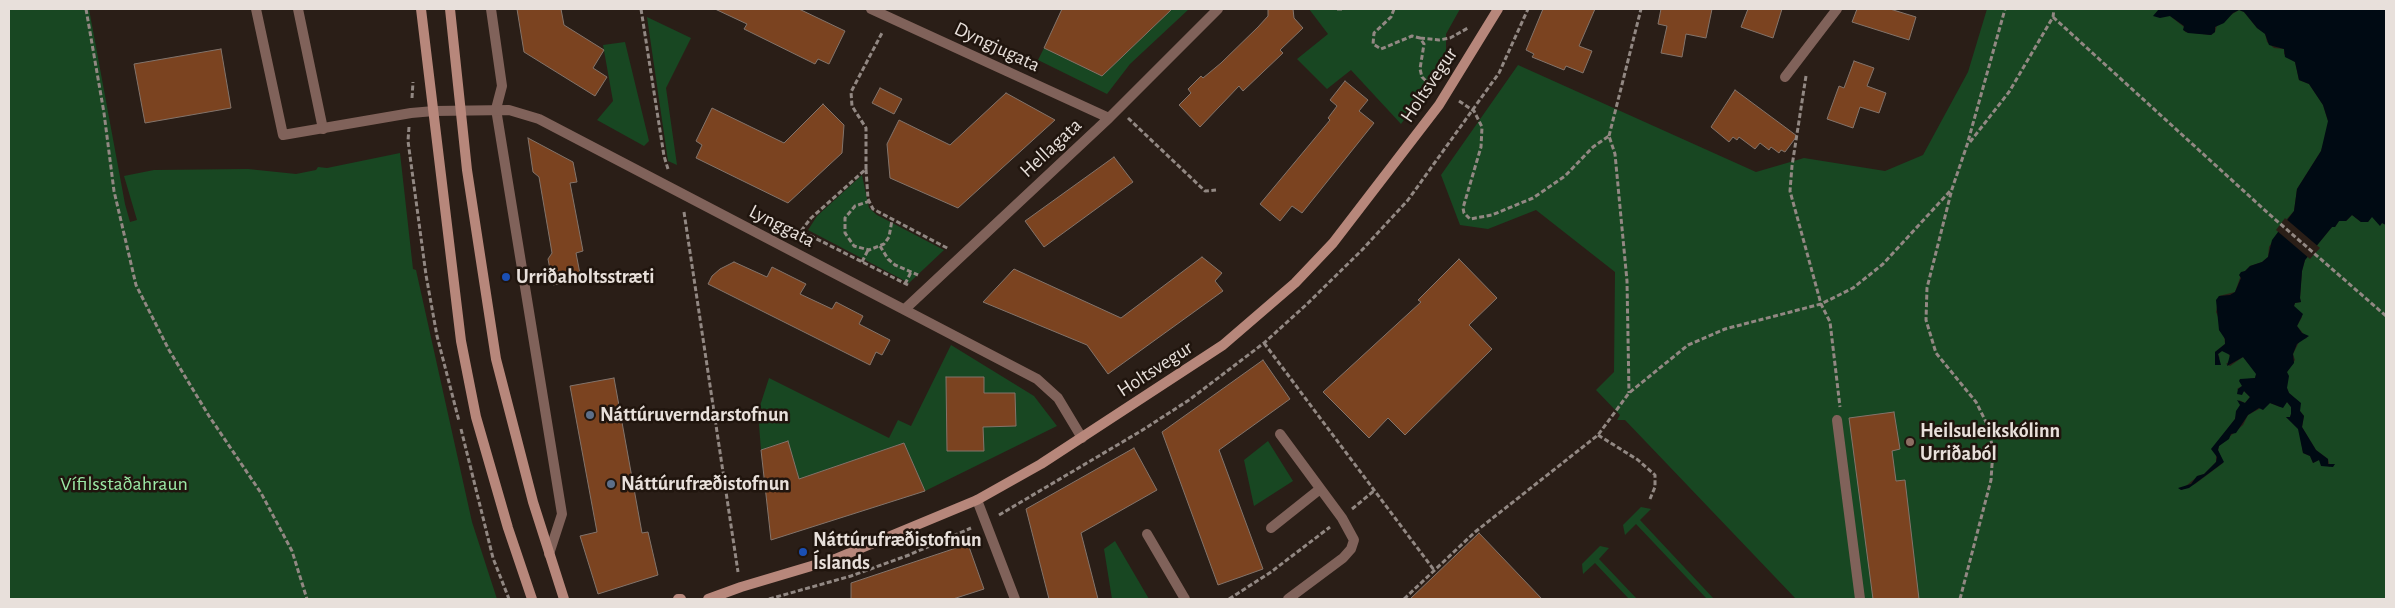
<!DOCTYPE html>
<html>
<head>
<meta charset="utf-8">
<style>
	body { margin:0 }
	#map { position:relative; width:2395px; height:608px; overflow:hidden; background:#2a1e17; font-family:"Alegreya Sans",sans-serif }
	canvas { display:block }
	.frame { position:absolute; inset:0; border:10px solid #e8e0db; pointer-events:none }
</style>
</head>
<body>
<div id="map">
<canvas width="2395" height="608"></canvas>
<div class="frame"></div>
</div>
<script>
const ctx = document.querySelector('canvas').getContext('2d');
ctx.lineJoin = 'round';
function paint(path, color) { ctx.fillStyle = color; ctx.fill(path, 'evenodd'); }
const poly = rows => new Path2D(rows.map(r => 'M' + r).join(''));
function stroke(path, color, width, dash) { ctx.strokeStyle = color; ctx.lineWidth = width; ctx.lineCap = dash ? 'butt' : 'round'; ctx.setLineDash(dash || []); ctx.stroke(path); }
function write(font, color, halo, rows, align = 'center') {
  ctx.font = font + ' "Alegreya Sans",sans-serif'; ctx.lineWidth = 5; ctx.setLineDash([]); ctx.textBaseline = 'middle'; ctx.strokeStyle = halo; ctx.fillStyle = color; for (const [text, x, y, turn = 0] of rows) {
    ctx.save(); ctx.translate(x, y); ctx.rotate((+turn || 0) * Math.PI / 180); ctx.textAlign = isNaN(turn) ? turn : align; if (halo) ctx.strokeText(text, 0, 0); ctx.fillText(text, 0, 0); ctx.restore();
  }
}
const green = poly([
	[9,9,89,9,125,204,130,222,137,220,124,176,154,170,248,169,296,174,316,170,318,167,327,168,400,153,413,269,416,270,472,522,497,599,9,599],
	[1172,9,1189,9,1130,64,1107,94,1038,60,1044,48,1102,76],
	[1309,9,1460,9,1446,34,1446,54,1422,95,1401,124,1351,70,1327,89,1297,59,1328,34],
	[1987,9,2159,9,2154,16,2170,16,2184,27,2185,32,2211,35,2215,32,2217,25,2223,23,2229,16,2239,10,2244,12,2257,28,2265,33,2267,42,2274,48,2284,49,2284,54,2295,62,2299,80,2309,84,2323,105,2328,121,2328,129,2321,151,2297,189,2294,211,2285,221,2269,247,2268,257,2262,262,2250,266,2241,275,2235,292,2219,296,2216,312,2220,321,2219,330,2224,335,2225,344,2215,352,2220,359,2218,354,2222,351,2228,352,2231,360,2226,364,2230,366,2243,357,2257,373,2255,378,2242,380,2242,386,2237,389,2242,393,2244,391,2250,397,2245,403,2239,400,2241,405,2235,419,2216,444,2216,462,2204,474,2198,476,2181,490,2195,484,2223,463,2218,450,2219,446,2243,425,2248,415,2270,403,2280,407,2287,402,2291,407,2291,414,2290,417,2286,417,2299,429,2303,453,2310,456,2313,463,2319,460,2330,467,2328,459,2316,450,2302,427,2304,416,2300,411,2300,403,2289,393,2287,388,2287,372,2295,360,2293,354,2300,340,2307,338,2297,326,2302,317,2294,306,2295,303,2301,302,2300,298,2302,271,2305,260,2332,227,2335,227,2339,221,2346,221,2352,215,2361,222,2368,222,2372,216,2380,225,2382,223,2386,225,2386,599,1796,599,1625,420,1617,420,1620,415,1596,390,1614,372,1615,272,1536,210,1488,229,1460,225,1441,175,1518,65,1756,172,1804,158,1885,171,1923,155,1968,72],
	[647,17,691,38,666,88,677,165,668,161],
	[625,42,649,141,644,146,597,120,613,101,603,45],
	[862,175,869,208,877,215,944,250,909,283,808,230,817,216],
	[951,345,1034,396,1057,426,925,491,904,443,799,479,788,441,761,450,758,412,769,378,889,438,898,420,911,426],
	[1268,441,1293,481,1254,506,1244,460],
	[1641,507,1651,509,1640,520,1714,599,1707,599,1636,524,1625,535,1623,525],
	[1115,541,1149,599,1112,599,1104,549],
	[1600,546,1609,548,1599,559,1637,599,1629,599,1595,563,1583,574,1582,564]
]);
const water = poly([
	[2159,9,2386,9,2386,225,2382,223,2380,226,2372,217,2368,222,2361,222,2352,215,2346,221,2339,221,2335,227,2332,227,2305,260,2302,271,2300,298,2301,302,2295,303,2294,306,2303,314,2297,326,2302,333,2309,336,2297,344,2293,354,2294,363,2287,372,2289,376,2287,388,2289,393,2301,403,2300,411,2304,416,2302,427,2316,450,2328,459,2328,464,2335,464,2333,467,2321,466,2319,460,2313,463,2310,456,2303,453,2298,429,2286,417,2290,417,2291,414,2291,407,2287,402,2283,408,2270,403,2263,410,2259,408,2248,415,2236,433,2231,434,2229,439,2219,446,2218,450,2224,462,2189,488,2181,490,2178,488,2191,484,2197,476,2204,474,2216,462,2217,457,2211,449,2235,419,2236,411,2240,405,2237,400,2245,403,2250,397,2244,391,2242,395,2237,394,2238,389,2242,386,2239,381,2240,379,2255,378,2256,374,2243,357,2227,366,2230,355,2222,351,2218,354,2221,365,2215,365,2215,352,2225,344,2225,339,2219,330,2216,300,2219,296,2230,295,2235,292,2241,278,2239,275,2241,272,2245,271,2250,266,2262,262,2268,257,2272,240,2294,211,2297,189,2321,151,2328,121,2323,105,2309,84,2299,80,2295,62,2285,57,2284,49,2269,45,2265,34,2257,28,2244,12,2239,10,2233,13,2224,23,2215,27,2215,32,2211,35,2188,33,2183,30,2184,26,2170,16,2160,18,2153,16]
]);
const pier = poly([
	[2285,218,2320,248,2310,259,2276,230]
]);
const building = poly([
	[517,9,561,9,564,25,604,50,593,68,607,77,595,96,524,52,517,9],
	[715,9,799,9,845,31,829,64,818,59,815,64,744,29,747,24,715,9],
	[1062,9,1172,9,1102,76,1044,48,1062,9],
	[1268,9,1293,9,1294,18,1303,28,1280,50,1283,53,1243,91,1239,86,1200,127,1179,105,1191,93,1188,89,1201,76,1203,78,1221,63,1258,27,1268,16,1268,9],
	[1543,9,1595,9,1579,46,1592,51,1583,73,1566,66,1564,70,1532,57,1534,54,1526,50,1543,9],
	[1661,9,1712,9,1706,38,1686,34,1682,57,1661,53,1667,26,1658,24,1661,9],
	[1748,9,1782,9,1773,38,1741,27,1748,9],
	[1857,9,1890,9,1916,17,1909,40,1852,22,1857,9],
	[221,49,231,108,145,123,134,64,221,49],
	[1854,61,1874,68,1867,86,1886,93,1879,113,1860,107,1853,128,1827,119,1839,86,1844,88,1854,61],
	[1345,81,1368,100,1359,111,1374,123,1302,213,1292,206,1280,221,1260,204,1330,120,1328,118,1337,106,1330,100,1345,81],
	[880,88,902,99,894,114,872,103,880,88],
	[1735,90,1797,136,1785,152,1781,150,1779,153,1771,147,1769,150,1760,143,1755,149,1739,137,1737,140,1733,137,1729,142,1711,127,1735,90],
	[1006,93,1055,120,958,208,890,178,887,144,899,120,950,145,1006,93],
	[823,104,844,125,842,153,788,203,696,158,702,145,696,141,712,108,784,143,823,104],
	[528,138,573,162,577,182,570,183,583,251,576,253,581,279,553,285,548,259,552,253,539,177,533,172,528,138],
	[1114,157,1133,182,1044,247,1025,221,1114,157],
	[1202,257,1222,273,1215,281,1223,291,1108,374,1087,345,983,302,1014,269,1121,318,1202,257],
	[1459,259,1497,298,1469,325,1492,349,1405,435,1388,418,1369,438,1323,392,1421,302,1418,300,1459,259],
	[734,262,767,277,772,267,806,284,800,294,832,309,836,302,863,316,859,324,890,340,882,355,876,352,870,365,708,284,712,276,720,269,734,262],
	[1263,360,1290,399,1219,450,1263,569,1218,585,1162,432,1263,360],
	[946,377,984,377,984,393,1015,393,1016,426,983,427,984,451,947,451,946,377],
	[614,378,642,533,648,532,658,575,598,594,580,536,597,532,570,386,614,378],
	[1894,412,1900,449,1892,451,1896,481,1905,480,1919,599,1873,599,1849,418,1894,412],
	[788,441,799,479,904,443,925,491,771,540,761,450,788,441],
	[1134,448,1157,490,1081,533,1098,599,1049,599,1026,509,1134,448],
	[1479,533,1542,599,1410,599,1479,533],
	[968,544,984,589,953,599,851,599,851,583,968,544]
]);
const path = poly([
	[86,9,104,113,114,191,136,285,169,350,209,416,261,493,292,551,307,599],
	[641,9,664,156,668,169],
	[1337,9,1342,9],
	[1394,9,1391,17,1374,33,1373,44,1381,49,1412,36,1420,38,1424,44,1420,69,1422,77,1433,88],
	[2053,17,2269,214,2386,316],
	[1420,38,1439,40,1450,38,1468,28],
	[1806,76,1792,166,1790,191,1821,304,1830,322,1840,407],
	[412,98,413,82],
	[1459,101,1474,111,1482,127,1481,147,1463,208,1464,213,1470,219,1492,215,1533,198,1565,176,1593,147,1609,136,1615,154,1627,281,1629,393],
	[1128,118,1205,191,1216,190],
	[409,127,408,141,426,275,437,336,459,421],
	[1609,136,1641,9],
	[1970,142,2009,92,2053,17,2054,9],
	[866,169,866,128,852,106,851,92,883,31],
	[870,201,855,206,845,218,845,233,854,246,869,250,884,244,889,237,892,220],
	[684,212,738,572],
	[880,246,888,259,895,265,918,275],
	[862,262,868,250],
	[905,284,911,272],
	[908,285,801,231,811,218,866,169,868,199,873,209,949,249],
	[1264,343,1434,570],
	[461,429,493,558,509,599],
	[1598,435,1638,460,1655,475,1655,487,1650,499],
	[1352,509,1375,490],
	[999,515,1141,431,1189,400,1264,343,1307,304,1362,250,1408,200,1499,73,1528,9],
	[769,599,851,576,909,555,971,528],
	[1229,599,1271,572,1330,527],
	[1404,599,1475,532,1598,435,1629,393,1688,345,1725,329,1821,304,1853,288,1883,264,1952,189],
	[1960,599,1991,480,1993,450,1988,426,1976,402,1936,353,1926,320,1927,288,1952,189,1967,145,2005,9]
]);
const lane = poly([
	[298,9,323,129],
	[491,9,502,86,496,109,562,514,549,554],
	[1837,420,1860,599],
	[1280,434,1342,518,1354,540,1351,549,1343,558,1288,599],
	[977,500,1015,599],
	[1271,528,1320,489],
	[1147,534,1185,599]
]);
const street = poly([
	[256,9,283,135,411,113,434,111,509,110,539,119,1037,379,1058,398,1082,438],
	[871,9,1109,118],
	[1785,77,1837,9],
	[905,309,1109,118,1218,9]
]);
const secondary = poly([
	[421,9,461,341,476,417,508,528,532,599],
	[450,9,467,170,496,359,533,502,564,599],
	[678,599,681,599],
	[708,599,741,587,835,559,977,500,1041,464,1223,345,1295,283,1333,243,1439,105,1498,9]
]);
const markers = [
	[506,277,5,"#1a4fb4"],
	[590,415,5,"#5c6f8a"],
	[1910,442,5,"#8d6e63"],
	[611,484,5,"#5c6f8a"],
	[803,552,5,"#1a4fb4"]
];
const streetNames = [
	["Dyngjugata",997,47,25],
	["Holtsvegur",1429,85,-56],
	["Hellagata",1051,148,-43],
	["Lynggata",782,226,27],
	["Holtsvegur",1155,369,-33]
];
const poiNames = [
	["Urriðaholtsstræti",516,277],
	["Náttúruverndarstofnun",600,415],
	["Heilsuleikskólinn",1920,431],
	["Urriðaból",1920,454],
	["Náttúrufræðistofnun",621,484],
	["Náttúrufræðistofnun",813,540],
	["Íslands",813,563]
];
const parkNames = [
	["Vífilsstaðahraun",124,484]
];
paint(green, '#184722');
paint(water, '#000a13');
paint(pier, '#2a1e17');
paint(building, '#7b4320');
stroke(building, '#83746b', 1);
stroke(path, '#928883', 3, [5, 2.5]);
stroke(lane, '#80625a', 10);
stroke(street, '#80625a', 10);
stroke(secondary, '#b7877b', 10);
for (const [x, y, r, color] of markers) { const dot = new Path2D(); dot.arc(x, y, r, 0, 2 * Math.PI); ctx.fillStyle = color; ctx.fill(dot); stroke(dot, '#20150e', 2); }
write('20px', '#e8e0db', '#20150e', streetNames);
write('bold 20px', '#e8e0db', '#20150e', poiNames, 'left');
write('20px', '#9ceaa6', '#20150e', parkNames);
</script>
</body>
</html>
